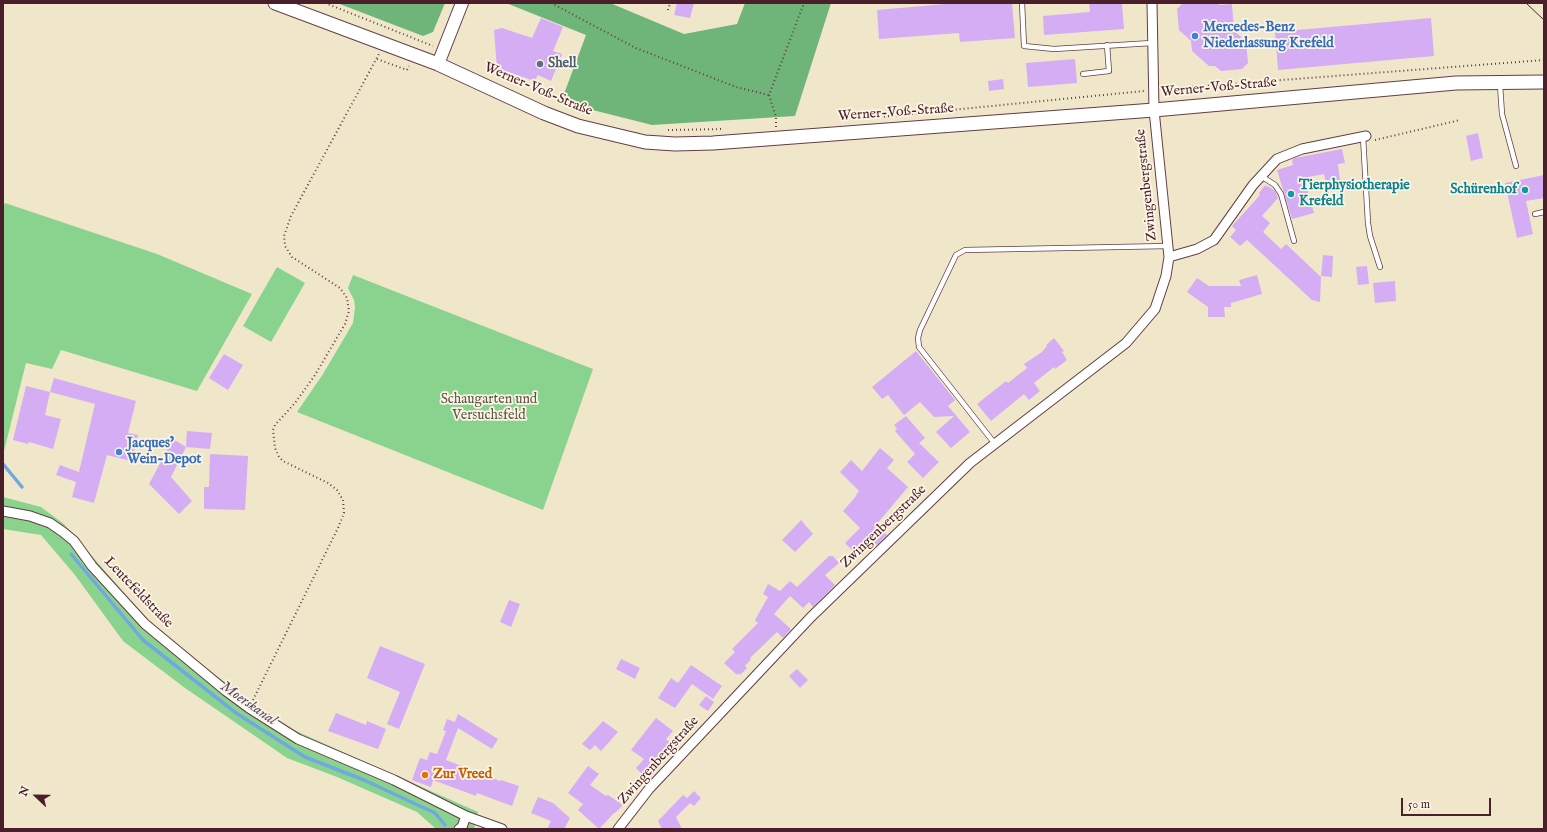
<!DOCTYPE html>
<html>
<head>
<meta charset="utf-8">
<style>
	body { margin:0 }
	#map { position:relative; width:1547px; height:832px; overflow:hidden; background:#f0e7cb; font-family:"IM FELL English",serif }
	canvas { display:block }
	.frame { position:absolute; inset:0; border:4px solid #4a1f2b; pointer-events:none }
	.north { position:absolute; left:16px; top:776px; width:40px; height:40px; -webkit-text-stroke:3px #fcf5e5; paint-order:stroke; rotate:292deg; font-size:11px; font-weight:700; line-height:16px; text-align:center; color:#4a1f2b }
	.north::after { content:''; display:block; margin:auto; width:14px; height:18px; background:#4a1f2b; clip-path:polygon(50% 0,100% 100%,50% 72%,0 100%) }
	.scale { position:absolute; left:1401px; top:798px; width:90px; height:18px; box-sizing:border-box; border:2px solid #4a1f2b; border-top:0; padding-left:5px; font-size:12px; line-height:14px; white-space:nowrap; color:#4a1f2b; -webkit-text-stroke:3px #fcf5e5; paint-order:stroke }
</style>
</head>
<body>
<div id="map">
<canvas width="1547" height="832"></canvas>
<div class="frame"></div>
<div class="north">N</div>
<div class="scale">50 m</div>
</div>
<script>
const ctx = document.querySelector('canvas').getContext('2d');
ctx.lineJoin = 'round';
function paint(path, color) { ctx.fillStyle = color; ctx.fill(path, 'evenodd'); }
const poly = rows => new Path2D(rows.map(r => 'M' + r).join(''));
function stroke(path, color, width, dash) { ctx.strokeStyle = color; ctx.lineWidth = width; ctx.lineCap = dash ? 'butt' : 'round'; ctx.setLineDash(dash || []); ctx.stroke(path); }
function write(font, color, halo, rows, align = 'center') {
  ctx.font = font + ' "IM FELL English",serif'; ctx.lineWidth = 3.5; ctx.setLineDash([]); ctx.textBaseline = 'middle'; ctx.strokeStyle = halo; ctx.fillStyle = color; for (const [text, x, y, turn = 0] of rows) {
    ctx.save(); ctx.translate(x, y); ctx.rotate((+turn || 0) * Math.PI / 180); ctx.textAlign = isNaN(turn) ? turn : align; if (halo) ctx.strokeText(text, 0, 0); ctx.fillText(text, 0, 0); ctx.restore();
  }
}
const green = poly([
	[5,203,157,254,252,294,197,391,61,350,52,369,26,363,3,455,3,207],
	[277,267,305,283,271,342,243,326],
	[353,275,593,369,543,510,297,412,323,374,353,323,355,307,354,300,348,288],
	[3,497,41,507,64,524,145,617,176,644,242,696,287,727,478,812,474,829,436,829,417,812,337,777,287,758,185,688,123,641,75,575,41,535,3,529]
]);
const forest = poly([
	[337,3,445,3,433,32,423,36],
	[506,3,610,3,684,34,737,24,745,3,831,3,795,116,652,125,561,102,586,35]
]);
const stream = poly([
	[3,464,22,487],
	[71,554,143,640,236,713,305,757,364,780,435,813,445,825]
]);
const building = poly([
	[677,3,694,3,690,18,674,15],
	[957,3,1012,3,1015,38,960,42,959,33,879,39,877,10],
	[1089,3,1122,3,1124,29,1044,35,1043,16,1090,12],
	[1183,3,1219,3,1219,5,1232,4,1234,31,1246,41,1248,63,1242,69,1221,71,1215,66,1209,66,1192,51,1191,41,1179,30,1177,9],
	[541,18,563,27,553,51,562,54,551,81,538,75,534,81,497,68,494,30,502,28,532,38],
	[1431,18,1434,56,1278,70,1275,32],
	[1075,59,1077,83,1028,87,1026,63],
	[1003,79,1004,89,989,91,988,81],
	[1478,133,1483,158,1471,161,1466,136],
	[1342,149,1345,163,1338,164,1341,189,1328,192,1324,174,1304,178,1314,213,1292,219,1277,170,1293,165,1292,160,1295,158],
	[1544,175,1544,198,1526,201,1533,234,1517,238,1505,183],
	[1265,185,1267,187,1268,186,1275,191,1278,198,1262,216,1270,223,1263,232,1281,249,1286,244,1321,277,1320,302,1312,300,1247,240,1240,246,1230,237,1236,230,1232,226,1260,195,1259,193],
	[1323,255,1333,256,1332,277,1321,276],
	[1367,266,1369,284,1358,285,1356,267],
	[1257,275,1262,294,1231,303,1231,307,1224,307,1225,317,1208,317,1208,307,1187,292,1197,278,1209,286,1241,286,1239,280],
	[1395,281,1396,301,1375,303,1373,283],
	[1054,338,1064,351,1062,352,1067,360,1055,369,1054,367,1034,383,1040,391,1029,400,1024,394,991,421,977,404,1006,381,1008,383,1027,368,1024,364,1042,352,1047,346,1046,345],
	[916,351,955,400,948,406,970,432,951,448,936,432,954,416,934,417,920,402,904,415,888,395,882,399,872,387],
	[224,354,243,365,228,390,209,378],
	[54,378,136,401,128,433,138,435,131,461,107,455,94,503,72,497,76,482,56,475,60,465,79,472,95,404,50,392],
	[26,386,50,392,45,415,61,419,53,449,29,442,28,444,13,440],
	[906,416,925,438,919,443,939,462,923,478,907,462,915,454,895,431,897,429,894,425],
	[187,431,212,433,210,449,186,447],
	[173,439,186,447,171,477,192,501,179,514,149,484],
	[880,448,894,460,887,468,908,487,876,525,887,535,877,545,869,537,854,552,845,543,860,528,843,511,857,495,856,495,859,491,840,472,851,460,862,471],
	[210,454,248,456,245,510,204,509,204,487,209,487],
	[801,520,813,534,795,552,782,540],
	[829,556,833,556,839,563,825,575,835,585,813,607,809,602,803,608,790,596,774,614,791,629,783,638,777,632,750,658,751,659,745,666,747,668,740,675,739,673,737,675,724,663,735,652,732,649,758,623,755,620,768,597,763,594,768,584,780,591,790,581,797,587],
	[509,600,520,604,511,627,500,622],
	[380,646,425,664,399,729,387,724,400,692,367,678],
	[621,659,640,668,635,679,616,669],
	[691,665,722,686,713,699,692,684,675,708,658,698,671,678,678,683],
	[797,669,808,680,800,688,789,676],
	[706,696,714,702,708,711,699,705],
	[336,713,366,725,367,721,386,729,378,749,328,731],
	[458,714,498,739,492,749,458,728,446,760,500,781,501,780,519,786,512,806,477,793,476,796,433,780,431,787,412,780,420,758,427,760,430,752,437,754,446,731,443,730,447,719,455,722],
	[656,718,673,731,666,739,674,746,658,765,660,767,648,780,636,768,644,759,631,750],
	[603,721,618,732,601,751,595,745,590,750,582,744],
	[588,766,599,774,590,785,606,796,608,795,623,805,615,813,614,813,599,829,578,810,583,804,568,793],
	[694,791,701,798,694,806,690,803,676,817,682,829,662,829,658,821,683,795,687,798],
	[538,797,553,803,570,818,564,829,547,829,551,821,531,813]
]);
const path = poly([
	[325,3,433,46],
	[551,3,636,48,736,87,769,95],
	[668,10,670,3],
	[377,59,407,70,409,66],
	[1164,89,1544,60],
	[880,117,1144,91],
	[776,127,776,117,769,95,804,3],
	[668,130,724,129],
	[1375,140,1460,120],
	[253,700,338,528,344,513,343,500,337,490,328,483,283,461,279,457,275,448,273,430,275,425,295,403,315,375,345,324,349,311,347,298,340,288,292,257,285,246,284,236,291,216,379,54]
]);
const service = poly([
	[1022,3,1024,46,1054,49,1152,43],
	[1083,74,1109,71,1107,45],
	[1500,85,1502,114,1516,166],
	[1363,137,1368,223,1370,236,1380,267],
	[1261,176,1275,185,1281,194,1294,241],
	[1535,214,1544,212],
	[995,444,919,347,918,338,920,330,956,255,965,250,1168,246]
]);
const minor = poly([
	[1169,257,1197,249,1214,240,1253,185,1277,159,1302,149,1366,136],
	[3,511,30,516,50,523,63,532,74,541,92,566,145,624,226,691,249,708,298,739,394,780,466,816,502,829],
	[459,829,462,827,466,816],
	[618,829,649,789,811,617,970,463,1126,343,1155,309,1166,276,1169,257,1154,110,1152,3]
]);
const tertiary = poly([
	[438,64,462,3]
]);
const secondary = poly([
	[275,3,438,64,544,113,578,126,645,142,675,144,713,143,1154,110,1456,83,1544,82]
]);
const tram = poly([
	[1526,3,1544,20]
]);
const markers = [
	[1195,36,4,"#3f7fe0"],
	[540,64,4,"#5c6f8a"],
	[1525,190,4,"#0f9aa8"],
	[1291,194,4,"#0f9aa8"],
	[119,452,4,"#3f7fe0"],
	[425,775,4,"#e8710a"]
];
const shopNames = [
	["Mercedes-Benz",1203,28],
	["Niederlassung Krefeld",1203,44],
	["Jacques’",127,444],
	["Wein-Depot",127,460]
];
const serviceNames = [
	["Shell",548,64]
];
const streetNames = [
	["Werner-Voß-Straße",1219,88,-5],
	["Werner-Voß-Straße",538,90,23],
	["Werner-Voß-Straße",896,113,-4],
	["Zwingenbergstraße",1147,185,-96],
	["Zwingenbergstraße",884,527,-44],
	["Leutefeldstraße",138,593,46],
	["Zwingenbergstraße",659,761,-48]
];
const cultureNames = [
	["Tierphysiotherapie",1299,186],
	["Krefeld",1299,202],
	["Schürenhof",1517,190,"right"]
];
const parkNames = [
	["Schaugarten und",489,400],
	["Versuchsfeld",489,416]
];
const foodNames = [
	["Zur Vreed",433,775]
];
const waterNames = [
	["Moerskanal",248,704,35]
];
paint(green, '#8ad38f');
paint(forest, '#6fb57a');
stroke(stream, '#70a8df', 3.5);
paint(building, '#d4adf4');
stroke(service, '#633d43', 6);
stroke(minor, '#633d43', 11);
stroke(tertiary, '#633d43', 14);
stroke(secondary, '#633d43', 15);
stroke(path, '#633d43', 2, [1, 3]);
stroke(service, '#fff', 4.5);
stroke(minor, '#fff', 9);
stroke(tertiary, '#fff', 12);
stroke(secondary, '#fff', 13);
stroke(tram, '#4a1f2b', 1);
for (const [x, y, r, color] of markers) { const dot = new Path2D(); dot.arc(x, y, r, 0, 2 * Math.PI); ctx.fillStyle = color; ctx.fill(dot); stroke(dot, '#fcf5e5', 1.5); }
write('bold 14px', '#366cbe', '#fcf5e5', shopNames, 'left');
write('bold 14px', '#4e5e75', '#fcf5e5', serviceNames, 'left');
write('14px', '#4a1f2b', '#fcf5e5', streetNames);
write('bold 14px', '#0d838f', '#fcf5e5', cultureNames, 'left');
write('14px', '#5d5549', '#fcf5e5', parkNames);
write('bold 14px', '#c56008', '#fcf5e5', foodNames, 'left');
write('italic 15px', '#574f6a', '#fcf5e5', waterNames);
</script>
</body>
</html>
